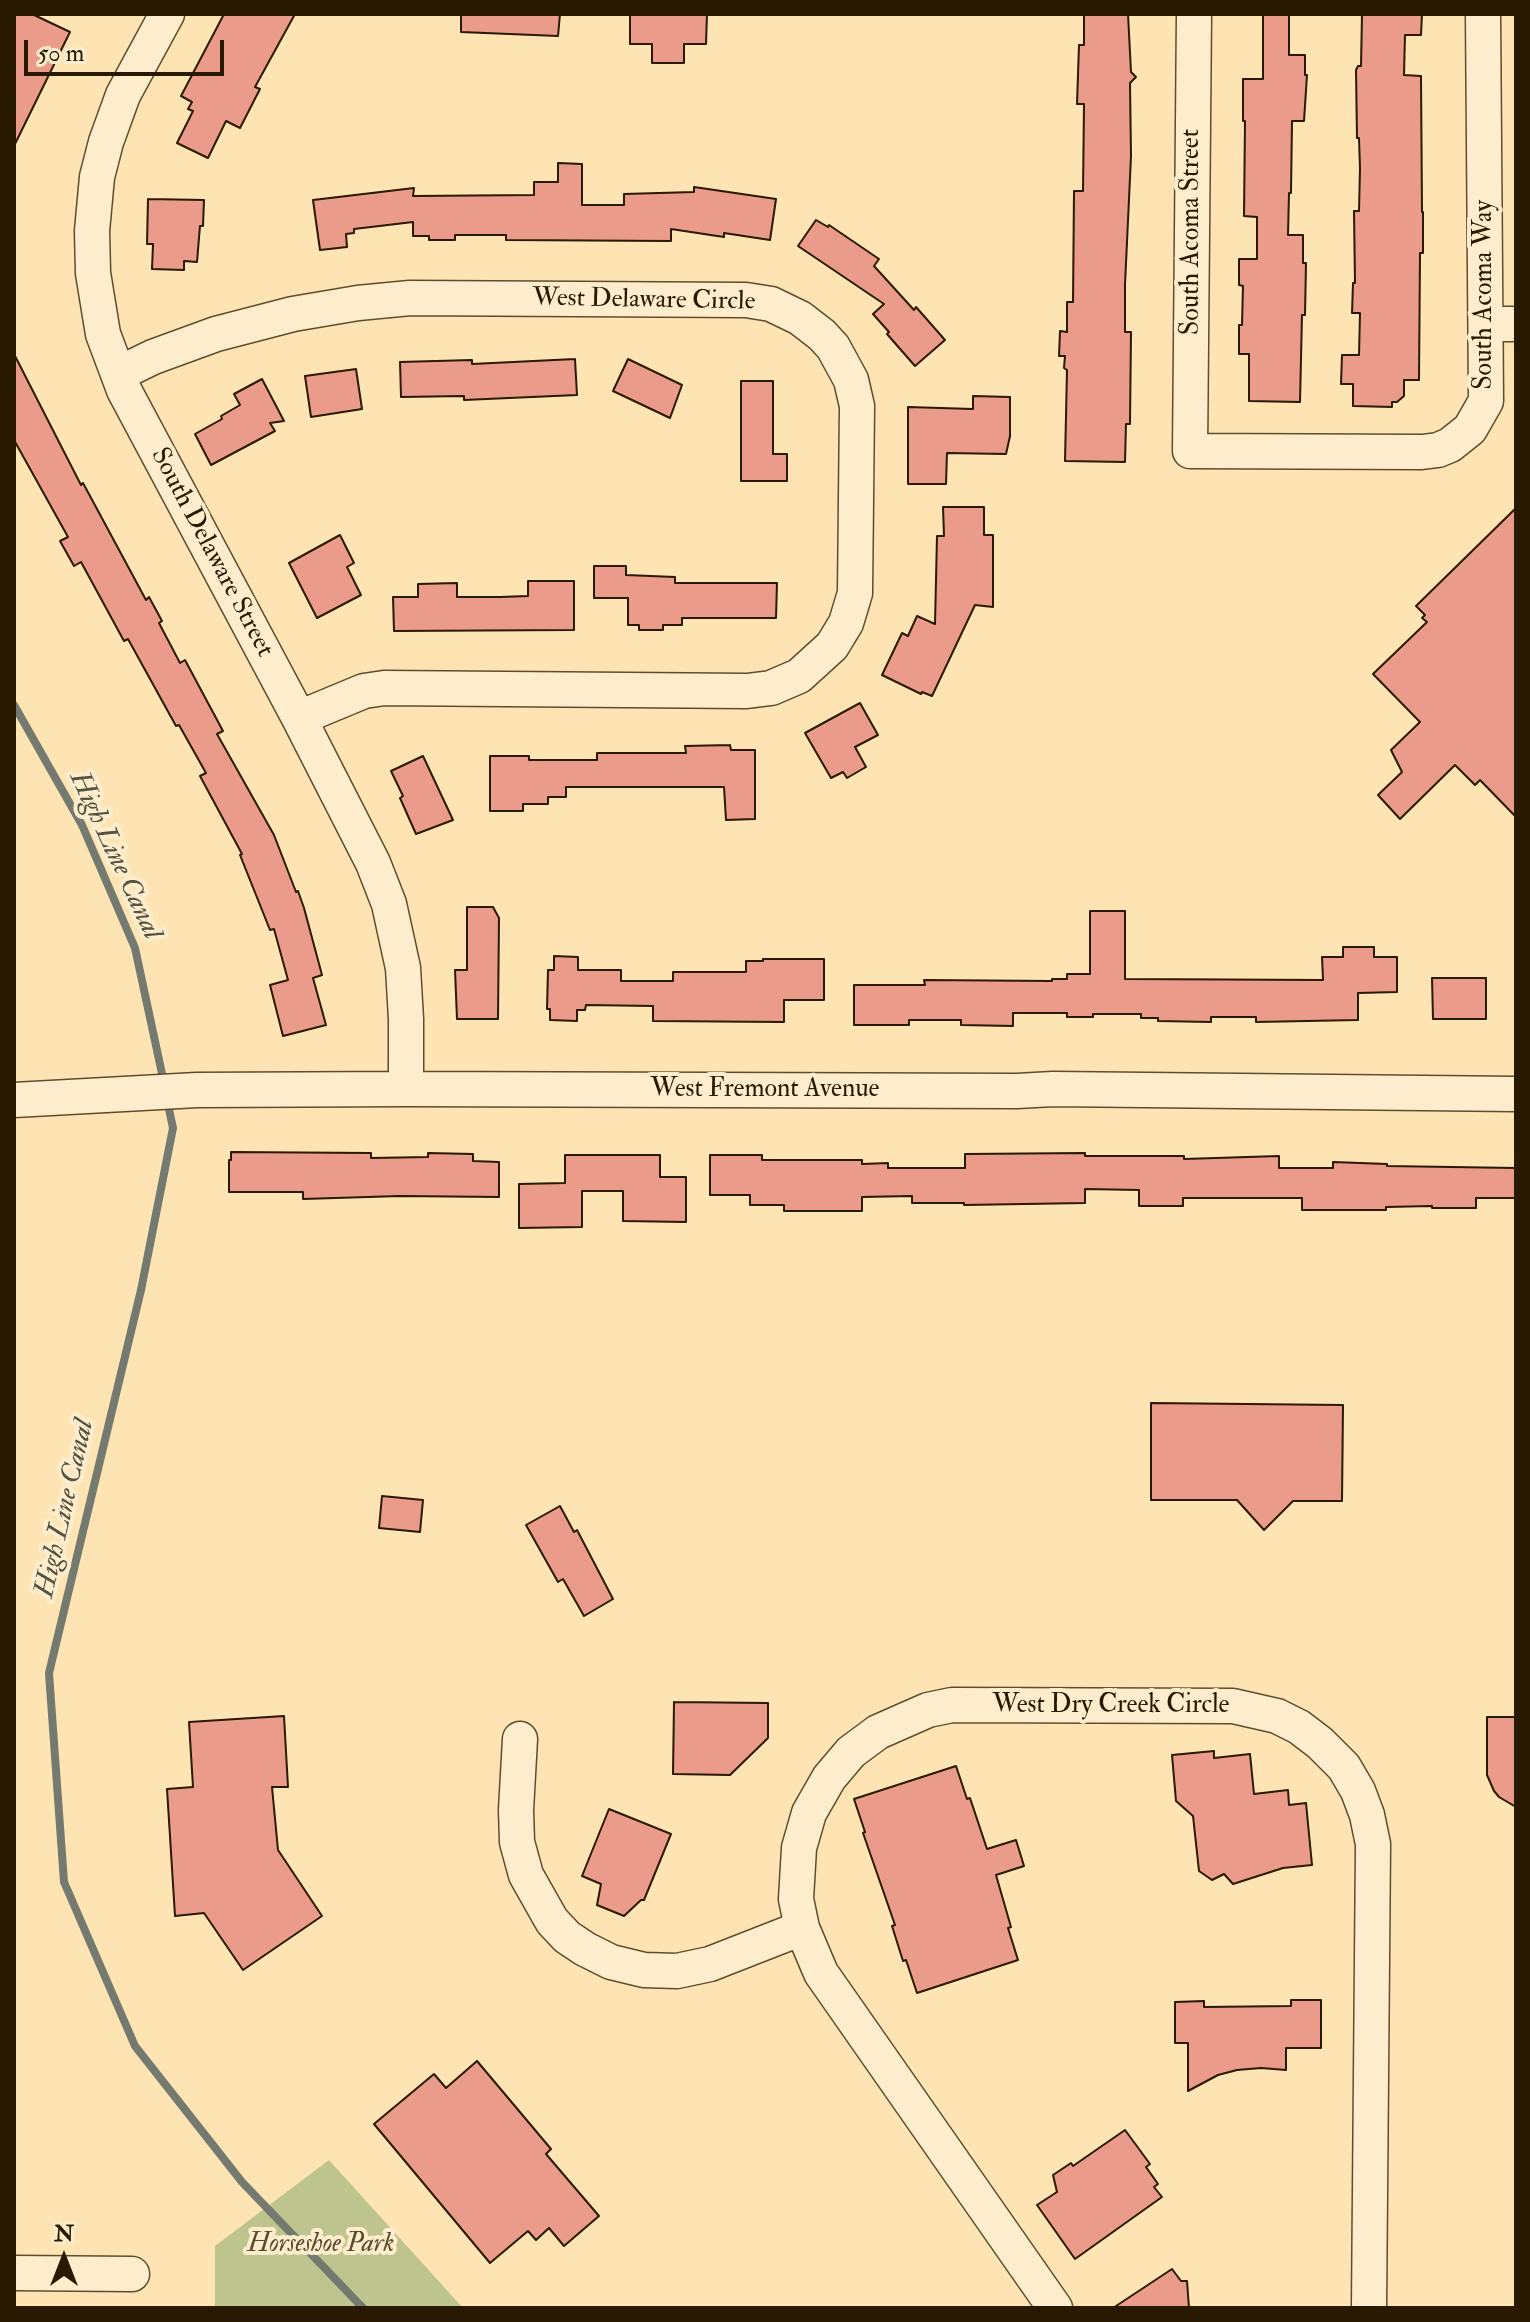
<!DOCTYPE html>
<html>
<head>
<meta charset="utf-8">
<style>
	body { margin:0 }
	#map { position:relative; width:1530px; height:2322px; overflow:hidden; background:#fde4b2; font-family:"IM FELL Double Pica",serif }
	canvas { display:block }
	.frame { position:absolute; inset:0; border:16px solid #291901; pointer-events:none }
	.north { position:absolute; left:24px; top:2218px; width:80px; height:80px; -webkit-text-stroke:6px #feedcd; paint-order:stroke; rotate:0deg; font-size:22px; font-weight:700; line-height:32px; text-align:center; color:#291901 }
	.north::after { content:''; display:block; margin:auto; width:28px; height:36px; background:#291901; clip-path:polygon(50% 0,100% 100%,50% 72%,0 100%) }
	.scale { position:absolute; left:24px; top:40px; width:200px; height:36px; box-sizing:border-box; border:4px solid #291901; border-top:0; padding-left:10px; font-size:24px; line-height:28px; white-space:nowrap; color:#291901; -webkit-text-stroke:6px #feedcd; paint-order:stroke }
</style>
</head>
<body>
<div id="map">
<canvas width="1530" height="2322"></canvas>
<div class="frame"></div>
<div class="north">N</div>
<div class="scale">50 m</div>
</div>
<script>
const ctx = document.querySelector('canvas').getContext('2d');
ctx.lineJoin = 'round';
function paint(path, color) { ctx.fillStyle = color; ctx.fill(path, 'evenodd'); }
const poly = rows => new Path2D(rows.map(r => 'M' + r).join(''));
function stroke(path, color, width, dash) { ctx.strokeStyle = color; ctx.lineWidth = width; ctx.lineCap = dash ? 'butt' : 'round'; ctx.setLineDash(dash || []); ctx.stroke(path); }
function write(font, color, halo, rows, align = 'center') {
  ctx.font = font + ' "IM FELL Double Pica",serif'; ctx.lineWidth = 8; ctx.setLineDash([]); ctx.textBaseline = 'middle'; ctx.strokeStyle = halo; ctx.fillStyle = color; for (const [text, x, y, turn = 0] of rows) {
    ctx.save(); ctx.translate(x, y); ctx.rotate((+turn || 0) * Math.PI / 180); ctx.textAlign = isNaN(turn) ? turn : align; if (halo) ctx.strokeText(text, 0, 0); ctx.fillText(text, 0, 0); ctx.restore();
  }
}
const green = poly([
	[329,2160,463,2308,215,2308,215,2246]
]);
const stream = poly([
	[14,705,82,825,135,948,164,1083],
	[167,1100,173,1128,141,1290,49,1673,64,1882,135,2046,242,2182,363,2308]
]);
const building = poly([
	[14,14,32,14,70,32,14,146,14,14],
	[224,14,295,14,255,87,260,89,240,128,226,121,208,158,177,143,193,111,188,109,192,102,181,96,224,14],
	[461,14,560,14,558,36,461,32,461,14],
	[630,14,707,14,706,44,684,44,684,63,652,63,652,44,630,44,630,14],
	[1084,14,1128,14,1131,72,1136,77,1130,83,1131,156,1125,285,1125,332,1131,332,1130,424,1126,424,1125,462,1065,461,1067,370,1064,368,1065,356,1059,356,1060,331,1067,332,1067,302,1073,302,1074,191,1083,191,1084,104,1077,104,1079,45,1084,45,1084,14],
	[1263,14,1289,14,1289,55,1305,55,1305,75,1307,75,1304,121,1292,121,1291,193,1289,193,1288,235,1303,235,1303,263,1306,263,1305,315,1302,315,1300,402,1249,401,1249,354,1239,354,1239,325,1242,325,1243,286,1239,285,1239,259,1257,259,1257,217,1244,216,1245,121,1243,121,1243,79,1263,79,1263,14],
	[1362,14,1422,14,1421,35,1405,35,1404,75,1421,76,1422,212,1423,212,1423,253,1420,253,1419,380,1404,380,1404,396,1397,402,1392,402,1392,407,1353,406,1353,384,1341,384,1342,355,1359,355,1360,313,1352,313,1353,283,1355,283,1354,211,1359,211,1360,168,1359,138,1357,138,1356,70,1358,66,1361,66,1362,14],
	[558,163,582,164,582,205,624,205,624,194,694,192,694,187,776,199,770,240,724,233,724,237,671,229,671,241,506,240,506,235,455,235,455,240,429,240,429,236,413,236,413,222,354,229,354,233,346,234,347,247,320,250,313,200,414,188,413,196,534,195,534,182,558,182,558,163],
	[148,199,204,200,203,226,200,226,197,262,184,261,184,270,152,269,153,244,147,244,148,199],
	[816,220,828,227,829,225,879,259,874,266,914,310,916,307,945,340,915,366,887,334,889,332,873,314,884,304,798,246,816,220],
	[14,354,81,485,83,483,146,600,149,597,162,621,159,623,180,663,185,660,223,731,217,734,274,835,296,892,298,891,304,908,322,975,313,978,326,1025,283,1036,270,985,288,980,274,929,270,930,240,855,242,854,200,776,206,773,179,725,176,726,128,639,124,641,81,562,74,566,60,541,68,537,14,440,14,354],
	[575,359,577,395,464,400,464,396,401,397,400,362,472,360,472,364,575,359],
	[628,359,682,385,670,418,613,391,628,359],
	[356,369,362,409,311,417,305,376,356,369],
	[262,379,284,421,270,423,275,431,211,465,195,434,222,419,221,416,240,405,234,394,262,379],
	[741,381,773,381,773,454,787,454,787,481,741,481,741,381],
	[973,396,1010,397,1010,436,1006,454,947,453,946,484,908,484,908,407,973,409,973,396],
	[943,507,984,507,984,535,993,535,993,607,975,605,932,696,922,692,921,694,882,675,902,633,908,636,917,616,935,624,937,536,944,536,943,507],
	[1516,508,1516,817,1480,780,1475,785,1455,765,1400,819,1378,795,1402,772,1391,750,1420,722,1373,674,1427,622,1422,618,1425,615,1416,606,1516,508],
	[340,535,354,563,347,567,361,595,317,618,289,563,340,535],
	[594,566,626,566,626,575,675,577,675,583,777,583,776,618,682,618,682,625,663,625,663,630,639,630,639,625,628,625,628,598,594,598,594,566],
	[528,581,574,581,574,630,394,631,393,597,418,597,418,584,457,583,457,597,500,597,528,596,528,581],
	[860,703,878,735,855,747,866,767,847,778,843,772,831,778,805,733,860,703],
	[730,745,731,750,755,750,755,819,726,820,724,787,566,787,566,797,548,797,548,804,523,804,523,811,490,811,490,756,529,756,529,760,597,760,597,753,686,753,685,746,730,745],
	[423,756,453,820,416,834,400,798,403,796,391,771,423,756],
	[467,907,493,907,499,918,498,1019,457,1019,455,970,467,970,467,907],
	[1090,911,1125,911,1125,979,1323,980,1322,957,1343,957,1343,947,1374,947,1374,957,1397,957,1397,992,1358,993,1358,1020,1256,1022,1256,1017,1211,1017,1211,1022,1158,1021,1158,1018,1141,1018,1141,1014,1093,1014,1093,1017,1067,1017,1067,1013,1013,1013,1013,1026,961,1025,961,1020,909,1020,909,1025,854,1025,854,985,925,985,924,980,1052,981,1052,979,1067,979,1067,974,1090,974,1090,911],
	[554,956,578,957,578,970,621,970,621,981,673,981,673,972,746,972,746,961,763,961,763,959,824,959,824,1000,784,1000,784,1022,653,1021,653,1006,586,1005,585,1010,577,1010,577,1021,550,1020,550,1009,547,1009,548,970,554,970,554,956],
	[1432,978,1486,978,1486,1019,1433,1019,1432,978],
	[231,1152,371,1153,371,1158,428,1157,428,1153,473,1154,473,1161,499,1162,499,1197,400,1196,303,1199,303,1192,229,1192,229,1160,231,1160,231,1152],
	[1085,1153,1085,1156,1184,1156,1184,1159,1279,1156,1279,1168,1333,1168,1333,1162,1387,1164,1387,1166,1516,1168,1516,1198,1476,1198,1476,1208,1432,1208,1432,1206,1386,1207,1386,1210,1302,1210,1302,1198,1183,1198,1183,1206,1139,1206,1139,1190,1085,1189,1085,1203,964,1205,964,1203,912,1203,912,1196,862,1197,862,1211,784,1211,784,1205,750,1205,750,1195,710,1195,710,1155,762,1155,762,1160,862,1160,862,1164,888,1163,888,1168,965,1168,965,1154,1085,1153],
	[565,1155,660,1155,660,1177,686,1177,686,1222,623,1221,623,1191,582,1191,582,1227,519,1228,519,1184,565,1183,565,1155],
	[1151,1403,1343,1405,1342,1501,1293,1501,1264,1530,1237,1500,1151,1500,1151,1403],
	[382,1496,423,1500,420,1532,379,1528,382,1496],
	[560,1506,574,1532,577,1530,613,1599,584,1616,563,1579,558,1582,526,1525,560,1506],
	[674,1702,768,1703,768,1738,730,1775,673,1774,674,1702],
	[284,1716,288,1787,272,1787,278,1850,322,1916,243,1970,204,1913,175,1916,167,1789,193,1787,189,1722,284,1716],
	[1487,1717,1516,1717,1516,1807,1499,1797,1494,1791,1487,1775,1487,1717],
	[1214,1751,1214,1758,1250,1754,1254,1794,1288,1790,1289,1805,1306,1803,1312,1865,1283,1868,1233,1884,1224,1874,1212,1880,1199,1871,1193,1816,1176,1801,1172,1755,1214,1751],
	[956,1766,967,1799,970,1798,987,1849,1016,1840,1024,1866,996,1875,1011,1927,1008,1928,1018,1960,917,1993,906,1960,903,1961,892,1926,895,1925,863,1833,865,1832,854,1799,956,1766],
	[609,1809,671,1834,644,1900,641,1900,624,1916,597,1905,601,1884,582,1876,609,1809],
	[1291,2000,1321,2000,1321,2048,1286,2048,1286,2070,1261,2068,1237,2070,1218,2075,1188,2091,1188,2043,1175,2043,1175,2002,1204,2001,1204,2007,1291,2006,1291,2000],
	[477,2061,551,2149,546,2154,599,2216,564,2246,549,2228,536,2240,528,2231,490,2263,374,2124,434,2074,446,2088,477,2061],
	[1125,2130,1150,2164,1146,2167,1158,2184,1154,2187,1162,2197,1075,2259,1037,2205,1057,2192,1053,2175,1071,2163,1073,2166,1125,2130],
	[1172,2269,1181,2281,1187,2281,1189,2308,1113,2308,1172,2269]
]);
const minor = poly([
	[167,14,123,95,106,142,97,177,92,231,93,273,103,334,124,390,299,718,373,863,389,904,403,968,406,1019,406,1089],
	[1194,14,1190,451,1422,452,1438,450,1450,445,1470,429,1486,401,1483,14],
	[1487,324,1516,324],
	[118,374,153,357,216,334,293,314,358,303,410,298,746,300,771,304,800,318,822,335,833,347,851,380,857,406,855,593,846,623,832,646,799,676,771,688,747,691,384,688,364,691,299,718],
	[14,1100,197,1090,406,1089,1017,1091,1053,1089,1516,1094],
	[520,1739,516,1810,517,1842,526,1875,552,1921,567,1937,585,1949,611,1962,644,1970,677,1971,710,1964,802,1928],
	[14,2273,132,2274],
	[1055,2308,821,1973,802,1928,796,1899,799,1848,809,1813,829,1778,851,1752,878,1732,928,1710,952,1705,1233,1706,1277,1716,1299,1727,1320,1743,1344,1767,1358,1791,1367,1815,1373,1844,1369,2308]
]);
const streetNames = [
	["South Acoma Street",1192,232,-90],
	["South Acoma Way",1485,295,-90],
	["West Delaware Circle",644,301,1],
	["South Delaware Street",211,553,62],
	["West Fremont Avenue",765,1090],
	["West Dry Creek Circle",1111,1706]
];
const parkNames = [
	["Horseshoe Park",321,2245]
];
const waterNames = [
	["High Line Canal",114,856,65],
	["High Line Canal",66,1509,-77]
];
paint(green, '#bec48d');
stroke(stream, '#747a6f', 8);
paint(building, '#ea9b8a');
stroke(building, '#291901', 2);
stroke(minor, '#5e4c2d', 37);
stroke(minor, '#feedcd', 34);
write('26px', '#291901', '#feedcd', streetNames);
write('italic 26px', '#564c2b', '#feedcd', parkNames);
write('italic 28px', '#555241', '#feedcd', waterNames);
</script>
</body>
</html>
